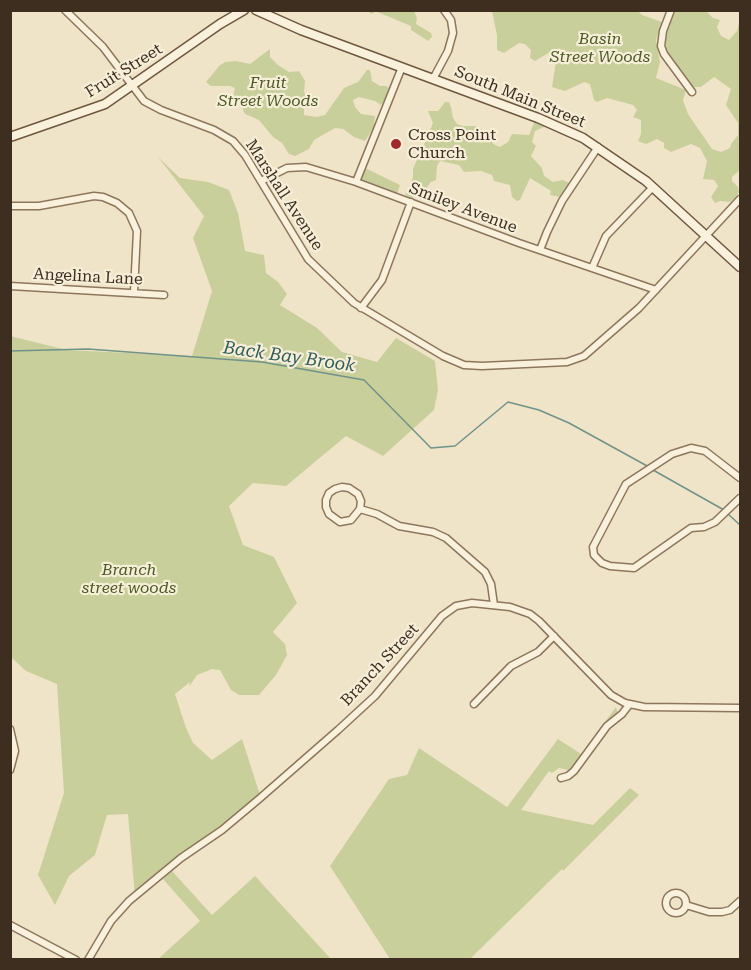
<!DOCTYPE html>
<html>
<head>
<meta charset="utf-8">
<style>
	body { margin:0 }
	#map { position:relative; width:751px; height:970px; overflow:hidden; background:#f0e4c8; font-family:"Roboto Serif",serif }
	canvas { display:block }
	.frame { position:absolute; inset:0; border:12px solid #3d2e20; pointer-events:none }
</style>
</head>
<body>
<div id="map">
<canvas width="751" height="970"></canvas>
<div class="frame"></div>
</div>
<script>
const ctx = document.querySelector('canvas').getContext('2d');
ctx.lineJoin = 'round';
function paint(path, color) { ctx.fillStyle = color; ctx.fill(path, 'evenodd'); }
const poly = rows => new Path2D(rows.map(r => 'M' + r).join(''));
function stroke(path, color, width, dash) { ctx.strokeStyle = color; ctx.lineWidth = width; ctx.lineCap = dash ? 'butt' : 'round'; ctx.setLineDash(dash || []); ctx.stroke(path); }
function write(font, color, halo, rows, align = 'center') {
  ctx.font = font + ' "Roboto Serif",serif'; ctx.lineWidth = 4.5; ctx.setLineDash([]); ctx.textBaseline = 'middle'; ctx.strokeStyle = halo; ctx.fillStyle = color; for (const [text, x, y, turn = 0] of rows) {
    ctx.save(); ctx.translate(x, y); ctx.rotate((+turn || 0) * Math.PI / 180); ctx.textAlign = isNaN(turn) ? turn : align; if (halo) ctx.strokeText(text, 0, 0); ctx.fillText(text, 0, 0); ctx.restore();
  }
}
const green = poly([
	[367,11,414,11,417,18,416,24,431,33,432,37,428,41,411,30,411,26,375,11,372,14],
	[492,11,638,11,642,15,662,22,656,40,660,62,656,78,686,90,683,100,688,114,712,149,721,152,730,148,731,144,738,135,738,123,726,105,731,89,714,77,701,87,691,87,666,49,666,39,668,27,676,11,706,11,713,18,720,20,717,27,721,36,729,40,737,31,740,19,740,170,732,177,732,181,738,187,739,192,736,197,730,202,720,201,715,203,711,197,718,186,714,180,703,179,707,161,700,148,691,144,671,152,664,148,664,143,657,139,646,144,638,141,641,134,641,120,633,117,637,110,633,105,607,98,597,102,594,100,590,84,584,82,565,91,552,87,557,55,550,52,535,61,530,58,531,50,525,44,519,43,504,53,497,50,497,35],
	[270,49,270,57,278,65,289,72,299,71,305,81,304,93,309,95,304,108,304,115,317,117,325,115,344,88,358,82,367,70,370,70,372,81,380,86,386,86,389,88,384,101,381,105,375,101,359,97,353,100,355,107,361,114,375,116,374,127,365,141,354,137,343,129,335,128,314,140,309,149,295,156,289,154,282,143,273,137,259,120,245,114,241,105,236,102,233,96,235,88,230,86,211,86,206,82,219,66,225,62,236,61,250,64],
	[445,102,449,102,451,107,453,118,457,124,463,126,475,126,483,130,482,133,487,138,495,145,500,147,508,142,512,134,529,135,535,121,546,126,535,131,532,142,536,146,531,156,542,168,544,176,553,182,563,180,569,183,563,195,560,197,550,195,551,191,530,178,520,200,517,201,512,197,510,185,494,181,492,175,481,171,464,172,459,165,440,161,437,166,436,180,431,182,425,190,420,191,410,199,405,194,409,188,413,177,413,169,419,155,424,153,423,147,433,123,428,111,438,111],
	[158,157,180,178,208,182,229,190,238,213,245,251,264,255,266,273,278,282,287,294,280,305,317,328,342,352,377,362,396,338,435,361,438,390,434,410,383,456,346,436,286,486,253,483,229,506,243,545,274,557,297,603,273,632,285,644,287,655,276,675,259,695,239,695,231,690,220,670,212,669,197,675,189,687,190,682,175,694,186,728,193,743,212,760,242,739,261,798,135,897,128,814,107,815,95,855,69,876,55,905,38,875,64,793,57,684,26,671,11,657,10,336,67,350,192,356,212,291,193,238,204,216],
	[363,167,400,185,397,194,361,182,359,180],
	[616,707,618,713,608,720,573,769,569,770,559,768,552,773,549,771,521,810,593,825,630,788,639,795,563,871,562,869,470,959,390,959,330,866,389,779,407,775,419,748,507,807,558,739,581,754],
	[172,871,212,915,255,876,331,959,158,959,200,921,163,879]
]);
const stream = poly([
	[10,351,88,349,262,362,364,380,431,448,455,446,508,402,539,410,569,423,649,467],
	[653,470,724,510],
	[728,514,740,525]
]);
const street = poly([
	[65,10,103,47,144,101,161,110,214,130,233,141,245,155,308,259,354,303,443,356,464,365,482,366,567,362,584,356,639,308,740,199],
	[671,10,663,31,661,46,664,54,692,92],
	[433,79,448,51,453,33,451,20,444,10],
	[261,181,287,168,306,167,356,182,519,243,656,290],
	[356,182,402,67],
	[10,206,39,206,94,196,103,197,117,203,129,213,137,231,134,292],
	[540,250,547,232,562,201,598,147],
	[592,268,606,236,653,187],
	[10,286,164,295],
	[361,308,382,280,411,202],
	[740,478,705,451,691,448,672,454,626,484,593,547,594,555,602,563,610,566,634,568,691,528,704,527,715,522,740,498],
	[360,509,351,520,340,522,329,514,326,507,326,500,329,493,335,489,342,487,349,488,358,494,361,501,360,509,377,514,399,526,433,532,446,538,485,572,491,584,494,605],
	[474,704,511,666,538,652,554,636],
	[10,729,15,751,10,770],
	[561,778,568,776,574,771,607,726,622,714,629,705],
	'666 903a10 10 0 1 1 20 0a10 10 0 1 1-20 0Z',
	[686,905,709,912,722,912,730,910,740,901],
	[10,925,76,960],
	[88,960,111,921,129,901,181,858,222,830,259,799,338,730,375,696,442,616,456,606,472,603,510,607,530,614,539,621,611,695,625,703,644,707,740,708]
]);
const secondary = poly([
	[256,10,301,30,538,118,583,138,646,181,740,267],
	[10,137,105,104,220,24,244,10]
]);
const markers = [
	[396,144,6,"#9e2a2b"]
];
const parkNames = [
	["Basin",600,39],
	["Street Woods",600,57],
	["Fruit",268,83],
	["Street Woods",268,101],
	["Branch",129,570],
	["street woods",129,588]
];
const streetNames = [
	["Fruit Street",124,71,-32],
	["South Main Street",520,97,22],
	["Marshall Avenue",284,195,57],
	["Smiley Avenue",463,208,21],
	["Angelina Lane",88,277,3],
	["Branch Street",380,665,-47]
];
const poiNames = [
	["Cross Point",408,135],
	["Church",408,153]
];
const waterNames = [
	["Back Bay Brook",289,357,8]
];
paint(green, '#c9cf9b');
stroke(stream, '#6f938a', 1.5);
stroke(street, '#8d765c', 9);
stroke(secondary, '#6f573f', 11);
stroke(street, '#faf1dc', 6);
stroke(secondary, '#faf1dc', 8);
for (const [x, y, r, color] of markers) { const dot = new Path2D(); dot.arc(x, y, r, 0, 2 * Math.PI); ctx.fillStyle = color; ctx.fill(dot); stroke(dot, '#f7eed8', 2); }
write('italic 16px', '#4d5a26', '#f7eed8', parkNames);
write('16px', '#3d2e20', '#f7eed8', streetNames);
write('16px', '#3d2e20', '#f7eed8', poiNames, 'left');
write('italic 18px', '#2f5d5a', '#f7eed8', waterNames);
</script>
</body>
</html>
